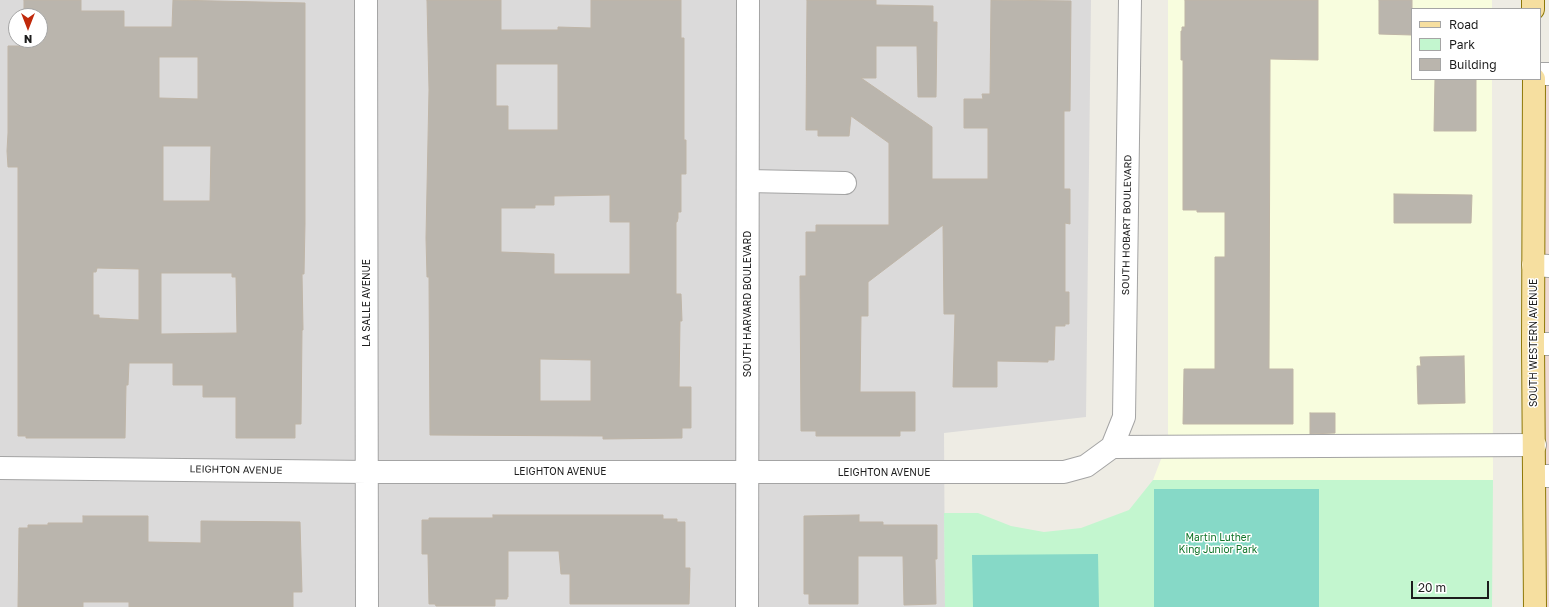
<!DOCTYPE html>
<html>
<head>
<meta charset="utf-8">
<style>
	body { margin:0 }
	#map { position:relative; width:1549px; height:607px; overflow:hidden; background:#eeece4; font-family:"Golos Text",sans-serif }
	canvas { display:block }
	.legend { position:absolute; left:1411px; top:8px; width:130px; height:72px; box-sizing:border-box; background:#fff; border:1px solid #a5a5a5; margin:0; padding:5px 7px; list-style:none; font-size:12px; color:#1d1d1d }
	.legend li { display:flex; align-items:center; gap:8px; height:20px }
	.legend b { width:20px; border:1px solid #a5a5a5 }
	.north { position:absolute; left:8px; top:8px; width:40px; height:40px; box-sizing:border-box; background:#fff; border:1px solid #a5a5a5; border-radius:50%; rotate:180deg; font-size:11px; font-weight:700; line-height:16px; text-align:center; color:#1d1d1d }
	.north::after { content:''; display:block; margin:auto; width:14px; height:18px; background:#c0290b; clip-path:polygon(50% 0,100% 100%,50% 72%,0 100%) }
	.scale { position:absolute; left:1411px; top:581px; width:78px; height:18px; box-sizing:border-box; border:2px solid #1d1d1d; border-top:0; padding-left:5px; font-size:12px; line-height:14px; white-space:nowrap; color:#1d1d1d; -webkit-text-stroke:3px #fff; paint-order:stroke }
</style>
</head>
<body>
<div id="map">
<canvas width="1549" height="607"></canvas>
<ul class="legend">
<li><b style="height:5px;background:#f6dfa0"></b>Road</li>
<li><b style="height:11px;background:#c3f6cf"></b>Park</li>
<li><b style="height:11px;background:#bab5ad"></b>Building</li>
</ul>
<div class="north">N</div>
<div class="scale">20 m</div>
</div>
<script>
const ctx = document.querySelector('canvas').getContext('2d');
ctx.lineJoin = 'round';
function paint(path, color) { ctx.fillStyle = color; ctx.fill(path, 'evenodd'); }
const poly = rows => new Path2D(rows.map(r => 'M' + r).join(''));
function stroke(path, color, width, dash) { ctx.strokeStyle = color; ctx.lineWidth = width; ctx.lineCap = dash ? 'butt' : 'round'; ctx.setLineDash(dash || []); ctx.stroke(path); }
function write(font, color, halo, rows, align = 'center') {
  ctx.font = font + ' "Golos Text",sans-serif'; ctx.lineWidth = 3; ctx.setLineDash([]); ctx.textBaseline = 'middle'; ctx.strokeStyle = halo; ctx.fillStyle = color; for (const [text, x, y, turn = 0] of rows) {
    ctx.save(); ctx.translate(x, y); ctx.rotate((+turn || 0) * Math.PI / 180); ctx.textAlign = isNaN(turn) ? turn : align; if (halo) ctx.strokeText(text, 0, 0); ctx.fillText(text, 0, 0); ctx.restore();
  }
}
const residential = poly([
	[0,0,1091,0,1086,417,944,433,945,607,0,607],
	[16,16,40,16,40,40,16,40]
]);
const commercial = poly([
	[1549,74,1549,607,1535,607,1534,79]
]);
const education = poly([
	[1168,0,1492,0,1492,9,1412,9,1412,79,1492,79,1493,480,1153,480,1168,441]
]);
const park = poly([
	[1153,480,1493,480,1492,607,945,607,944,513,978,513,1011,526,1044,532,1081,528,1129,510]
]);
const pitch = poly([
	[1154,489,1319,489,1319,607,1154,607],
	[1098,554,1099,607,973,607,972,555]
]);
const building = poly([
	[24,0,81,0,81,11,124,11,124,27,172,27,173,0,305,3,305,223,304,274,302,274,303,330,302,330,301,424,295,424,295,438,236,438,236,397,203,397,203,385,173,385,173,363,129,363,128,385,126,385,125,438,26,438,26,436,18,436,18,167,8,167,7,151,8,133,8,46,24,46,24,40,40,40,40,16,24,16,24,0],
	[159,57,198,57,198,99,159,98,159,57],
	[163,146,211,146,210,201,163,201,163,146],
	[97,268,139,269,139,320,99,318,99,315,93,315,93,272,96,272,97,268],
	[161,273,232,273,232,277,236,277,237,333,161,334,161,273],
	[427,0,501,0,501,30,558,30,558,27,591,28,591,0,681,0,681,38,684,38,684,140,686,140,686,174,681,174,681,212,678,212,678,218,677,222,676,222,676,294,681,294,682,321,680,321,679,387,691,387,691,428,682,428,682,438,603,439,603,436,430,435,429,277,427,277,426,238,429,90,427,0],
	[496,64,558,64,558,130,508,130,508,106,496,106,496,64],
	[610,195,610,222,630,222,630,274,554,274,554,254,501,252,501,208,535,208,535,205,554,205,554,196,610,195],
	[540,359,591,360,591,401,540,401,540,359],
	[807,0,876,0,876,5,933,6,933,22,937,22,936,97,918,97,917,46,876,46,876,78,861,78,932,127,932,179,988,179,988,128,964,128,964,99,983,99,982,94,990,94,991,0,1071,1,1070,111,1064,111,1064,189,1070,189,1070,224,1065,223,1065,292,1069,292,1069,324,1065,324,1065,326,1055,326,1054,360,1048,360,1048,362,997,361,997,387,953,387,955,314,944,314,943,225,868,282,868,316,861,316,860,392,915,392,915,431,900,431,900,436,816,436,816,431,801,431,800,276,806,276,806,232,816,232,816,225,889,225,889,143,851,116,849,136,818,136,818,130,806,130,807,0],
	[1185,0,1318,0,1318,60,1270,59,1269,369,1293,369,1293,424,1183,424,1184,369,1215,369,1215,257,1225,257,1225,212,1197,212,1197,210,1183,210,1183,60,1181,60,1181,31,1182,31,1182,27,1185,27,1185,0],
	[1379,0,1412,0,1412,35,1379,34,1379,0],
	[1435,79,1476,79,1476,131,1434,131,1435,79],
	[1394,194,1472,195,1471,223,1394,223,1394,194],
	[1464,356,1465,403,1418,404,1417,366,1421,366,1420,357,1464,356],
	[1310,413,1335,413,1335,433,1310,434,1310,413],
	[493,515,663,515,663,519,677,519,677,522,685,522,685,568,690,568,689,604,570,604,570,574,561,574,559,551,508,551,508,597,507,597,507,599,495,599,495,606,436,606,435,604,429,604,428,554,422,554,422,520,429,520,429,518,493,518,493,515],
	[859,515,859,522,883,522,883,525,937,525,937,559,935,559,936,604,904,605,903,556,858,556,858,604,809,604,809,594,804,594,804,516,859,515],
	[83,516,148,516,148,542,201,543,201,521,300,522,302,592,293,592,293,607,129,607,129,602,83,602,83,607,18,607,19,528,28,528,28,525,48,525,48,523,83,523,83,516]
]);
const minor = poly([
	[366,0,367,607],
	[1540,74,1549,74],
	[748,181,845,183],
	[1533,265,1549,266],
	[1533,344,1549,344],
	[1112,447,1124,417,1130,0],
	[1112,447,1535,445],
	[0,468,367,472,1064,472,1086,466,1112,447],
	[1535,476,1549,476],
	[747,607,748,0]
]);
const major = poly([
	[1533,0,1533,9],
	[1534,79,1533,344,1535,607]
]);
const streetNames = [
	["SOUTH HOBART BOULEVARD",1127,225,-89],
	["LA SALLE AVENUE",367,303,-90],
	["SOUTH HARVARD BOULEVARD",748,304,-90],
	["SOUTH WESTERN AVENUE",1534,343,-90],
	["LEIGHTON AVENUE",236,470,1],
	["LEIGHTON AVENUE",560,472],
	["LEIGHTON AVENUE",884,473]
];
const parkNames = [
	["Martin Luther",1218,538],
	["King Junior Park",1218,550]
];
paint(residential, '#dbdada');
paint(commercial, '#eed9d4');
paint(education, '#f8fdde');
paint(park, '#c3f6cf');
paint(pitch, '#86d9c7');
paint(building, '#bab5ad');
stroke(building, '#bfb5a7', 1);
stroke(minor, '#a4a4a4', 24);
stroke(major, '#8e7808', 24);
stroke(minor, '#fff', 22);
stroke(major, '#f6dfa0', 22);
write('10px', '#1d1d1d', '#fff', streetNames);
write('10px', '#11752a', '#fff', parkNames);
</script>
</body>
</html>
